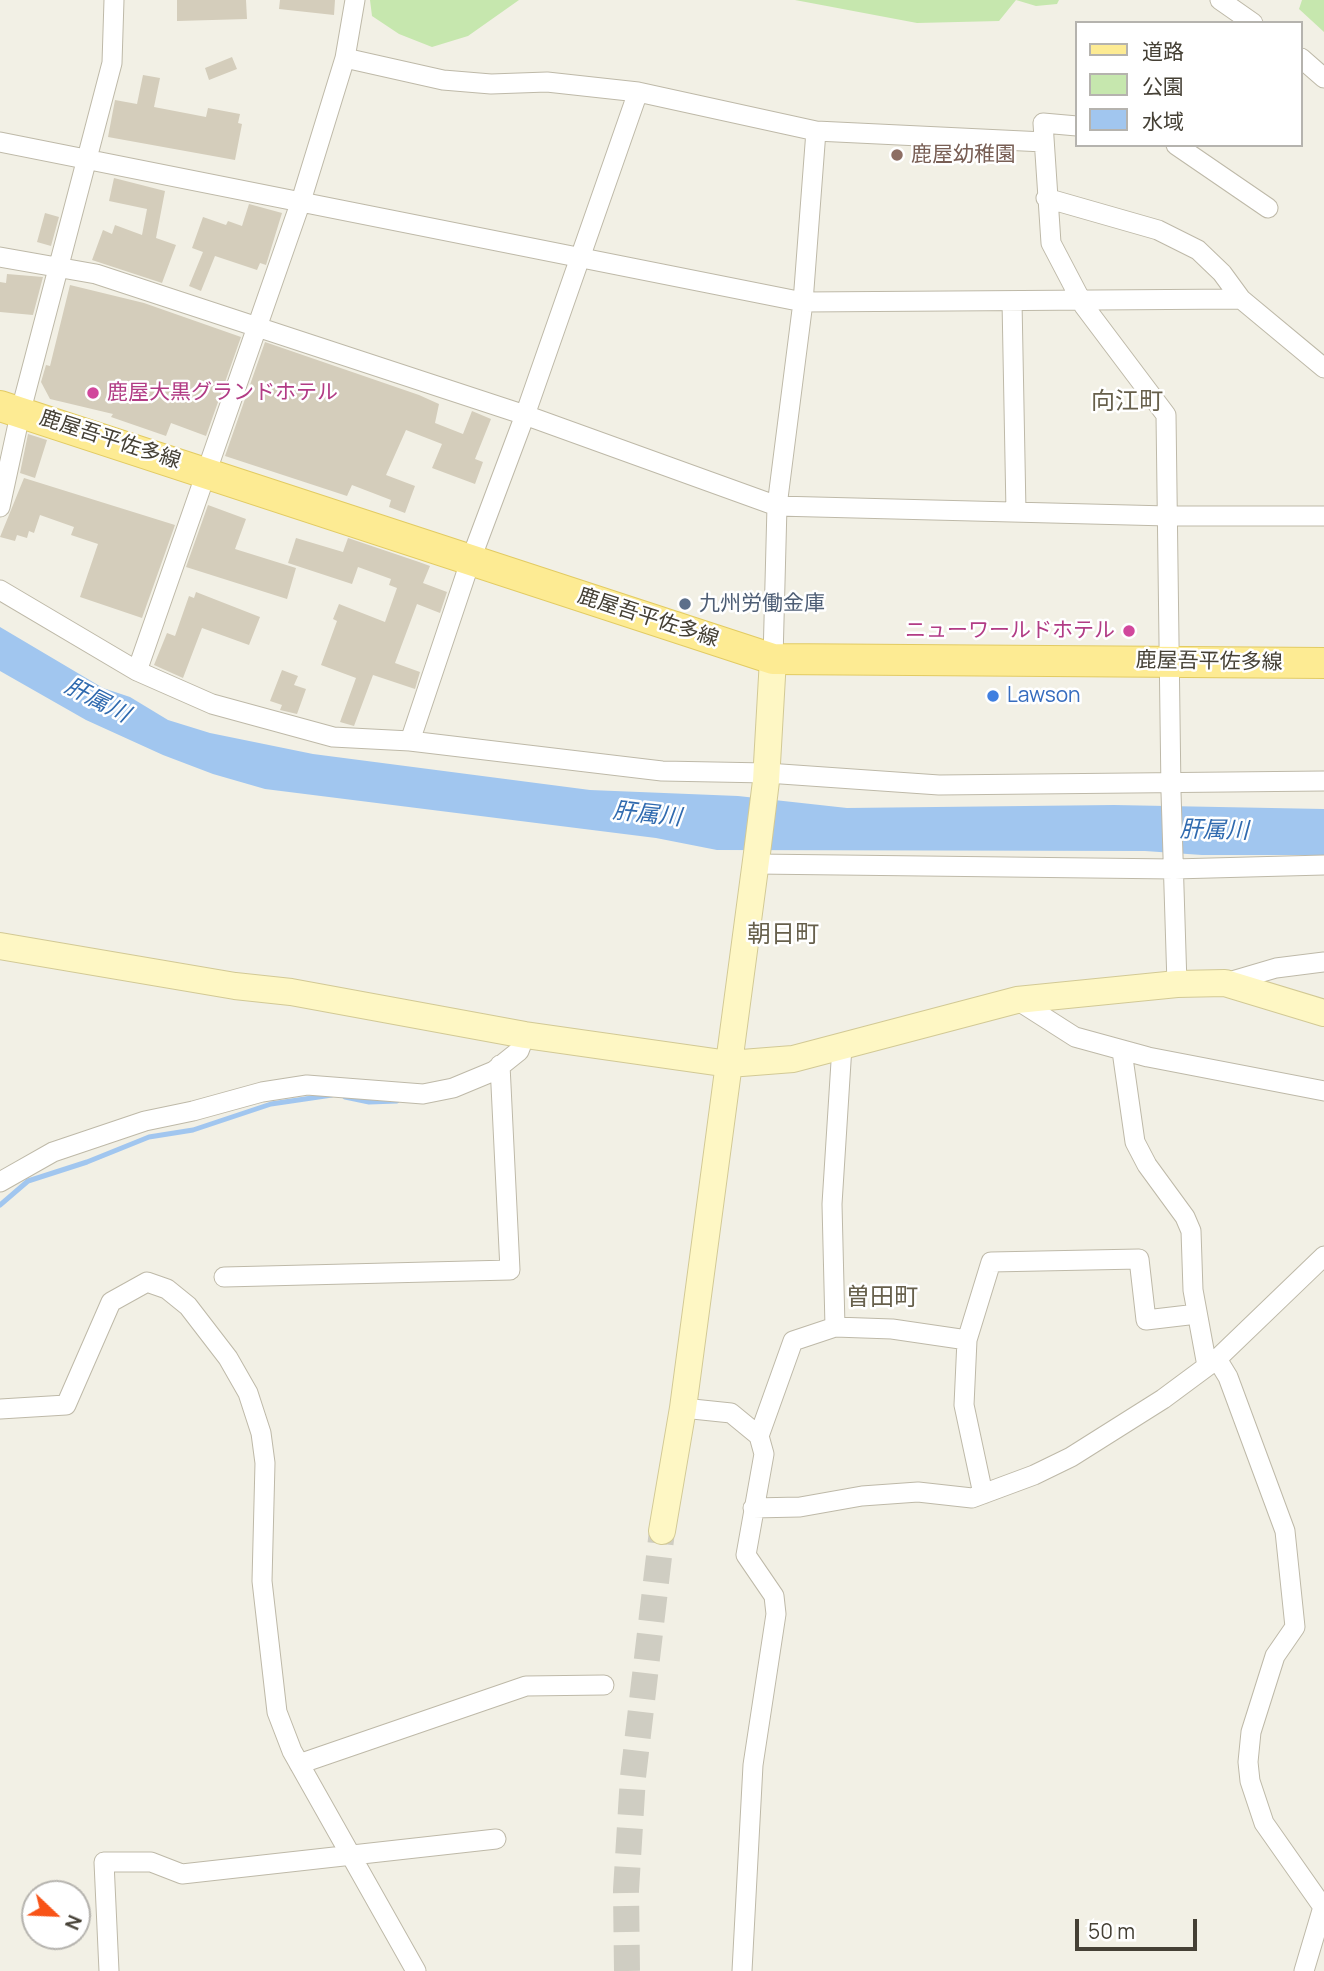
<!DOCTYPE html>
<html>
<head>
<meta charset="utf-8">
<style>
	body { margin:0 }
	#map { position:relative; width:1324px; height:1971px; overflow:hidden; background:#f2f0e5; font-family:Manrope,"Noto Sans JP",sans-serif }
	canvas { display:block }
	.legend { position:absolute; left:1075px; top:21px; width:228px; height:126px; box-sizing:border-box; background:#fff; border:2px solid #b5b3ae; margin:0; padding:9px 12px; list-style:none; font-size:21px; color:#454035 }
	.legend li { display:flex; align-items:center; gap:14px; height:35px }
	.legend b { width:35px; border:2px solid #b5b3ae }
	.north { position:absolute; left:21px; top:1880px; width:70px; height:70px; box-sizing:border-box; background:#fff; border:2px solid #b5b3ae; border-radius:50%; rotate:113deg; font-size:19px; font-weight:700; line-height:28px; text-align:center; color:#454035 }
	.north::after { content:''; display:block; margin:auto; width:24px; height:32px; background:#f85317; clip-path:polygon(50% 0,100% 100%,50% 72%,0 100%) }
	.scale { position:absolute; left:1075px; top:1919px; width:122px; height:32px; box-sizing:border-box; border:4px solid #454035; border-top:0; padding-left:9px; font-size:21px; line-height:24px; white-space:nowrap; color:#454035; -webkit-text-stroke:5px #fff; paint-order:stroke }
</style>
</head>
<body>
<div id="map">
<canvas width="1324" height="1971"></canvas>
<ul class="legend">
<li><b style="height:9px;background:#fdeb93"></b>道路</li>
<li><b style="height:19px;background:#c6e7ae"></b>公園</li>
<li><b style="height:19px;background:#a1c6ef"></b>水域</li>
</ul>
<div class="north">N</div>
<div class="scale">50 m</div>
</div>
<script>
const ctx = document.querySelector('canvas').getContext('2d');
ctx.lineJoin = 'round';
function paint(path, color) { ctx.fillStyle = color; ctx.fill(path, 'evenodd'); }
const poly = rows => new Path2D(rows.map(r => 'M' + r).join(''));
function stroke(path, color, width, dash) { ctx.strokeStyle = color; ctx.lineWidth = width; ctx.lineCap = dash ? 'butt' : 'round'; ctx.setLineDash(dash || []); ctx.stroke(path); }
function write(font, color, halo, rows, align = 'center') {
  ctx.font = font + ' Manrope,"Noto Sans JP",sans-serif'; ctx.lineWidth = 5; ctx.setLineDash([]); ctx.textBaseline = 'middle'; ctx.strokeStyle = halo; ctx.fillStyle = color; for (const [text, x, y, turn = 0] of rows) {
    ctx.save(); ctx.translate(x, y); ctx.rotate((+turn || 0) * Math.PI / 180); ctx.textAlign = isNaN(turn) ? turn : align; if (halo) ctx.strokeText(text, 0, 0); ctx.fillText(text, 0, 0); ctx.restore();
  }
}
const green = poly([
	[370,0,519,0,468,36,432,47,399,34,372,16],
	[795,0,1059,0,1057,4,1036,6,1016,0,999,21,917,23],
	[1302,0,1324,0,1324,32,1299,9]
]);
const water = poly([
	[0,627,103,688,130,697,168,720,210,733,313,754,590,790,738,796,847,808,1114,805,1324,809,1324,855,1202,855,1145,851,717,850,656,838,265,789,213,774,163,755,86,720,0,671]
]);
const stream = poly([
	[345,1097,369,1102,397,1101],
	[0,1205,28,1181,87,1162,149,1137,193,1130,271,1104,332,1095]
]);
const building = poly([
	[177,0,246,0,247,19,177,21],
	[280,0,335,0,334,15,279,9],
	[232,57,237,69,209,80,205,68],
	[143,75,160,78,154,107,206,117,208,108,240,114,238,123,242,124,235,160,108,137,115,100,137,104],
	[114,178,165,191,156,238,176,245,162,283,92,260,103,230,112,234,115,225,142,235,147,209,109,201],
	[249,204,282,213,266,265,260,263,257,270,215,256,201,291,189,286,203,252,192,248,203,217,226,225,228,221,242,226],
	[45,213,59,217,51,246,37,242],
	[7,274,43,277,33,315,0,312,0,282,6,283],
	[70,285,144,303,241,337,206,436,171,423,166,436,111,417,113,414,50,399,41,382,46,365,50,366],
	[265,342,419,395,439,404,435,423,463,434,472,411,491,419,475,459,483,462,475,484,432,468,442,444,406,430,386,475,415,486,405,513,389,507,391,500,352,485,347,496,225,456],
	[28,434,47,440,35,478,20,473],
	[24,478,175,525,142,618,80,597,98,544,71,535,74,527,40,515,34,533,29,531,27,538,17,535,15,541,0,537],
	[208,505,246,519,235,549,296,568,287,599,186,567],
	[296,538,343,552,348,538,419,562,430,566,423,583,447,592,440,613,417,604,395,663,420,672,415,689,373,675,354,726,340,722,356,678,321,665,337,621,333,619,339,604,385,622,397,588,389,585,391,579,358,567,352,584,288,563],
	[196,592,260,617,249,645,202,628,183,678,154,665,167,633,175,636,189,596,194,598],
	[282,670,298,676,294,685,306,689,297,714,280,710,282,705,270,701]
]);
const secondaryTunnel = poly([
	[627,1971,626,1890,633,1777,662,1531]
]);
const street = poly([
	[1220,0,1253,23],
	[345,58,443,80,491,84,547,82,638,92,816,131,1044,142],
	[1301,58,1324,78],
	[1077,126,1043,123,1051,243,1084,306,1166,415,1171,792,1177,984],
	[0,142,803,302,1241,299],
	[1176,145,1268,208],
	[1046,198,1158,230,1198,250,1222,273,1241,299,1324,368],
	[0,257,96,274,525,415,777,506,1168,516,1324,516],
	[1012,301,1016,512],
	[0,507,21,410,112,63,114,0],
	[0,590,137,671,212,704,333,737,410,741,662,771,767,773,939,785,1324,781],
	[773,659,777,506,803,302,816,131],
	[137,671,301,201,345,58,355,0],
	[410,741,471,559,525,415,638,92],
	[756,864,1174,869,1324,865],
	[1225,983,1276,968,1324,962],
	[1017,1000,1075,1037,1148,1057,1324,1091],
	[1122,1051,1135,1142,1147,1165,1185,1217,1191,1231,1193,1290,1207,1366],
	[0,1182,53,1152,145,1121,193,1111,262,1092,307,1085,423,1094,453,1088,494,1071,519,1051,525,1035],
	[224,1277,510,1270,500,1065],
	[835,1327,832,1204,842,1046],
	[967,1340,964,1405,983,1494],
	[1217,1359,1228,1377,1285,1531,1295,1627,1275,1656,1251,1732,1248,1762,1250,1781,1264,1823,1323,1907,1304,1971],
	[683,1408,731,1413,759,1436,764,1454,746,1555,774,1596,776,1614,753,1765,742,1971],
	[0,1409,66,1405,111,1302,147,1282,167,1289,188,1306,228,1358,248,1393,261,1433,265,1463,262,1581,277,1712,292,1751,416,1971],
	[759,1436,793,1341,835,1327,892,1329,967,1340,991,1262,1139,1259,1146,1320,1197,1314],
	[753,1508,800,1507,862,1496,918,1492,972,1498,1034,1475,1071,1457,1163,1399,1217,1359,1324,1256],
	[299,1764,526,1686,604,1685],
	[109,1971,104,1862,151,1862,182,1874,496,1839]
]);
const secondary = poly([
	[0,946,235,986,291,992,525,1035,729,1064,793,1059,1017,1000,1177,984,1225,983,1324,1013],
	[662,1531,683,1408,757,853,766,781,773,659]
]);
const primary = poly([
	[0,406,773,659,1324,663]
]);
const markers = [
	[897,155,7,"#8d6e63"],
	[93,393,7,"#d1479c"],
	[685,604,7,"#5c6f8a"],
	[1129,631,7,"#d1479c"],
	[993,696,7,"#3f7fe0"]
];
const educationNames = [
	["鹿屋幼稚園",911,155]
];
const hotelNames = [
	["鹿屋大黒グランドホテル",107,393],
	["ニューワールドホテル",1115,631,"right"]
];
const streetNames = [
	["鹿屋吾平佐多線",110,440,18],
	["鹿屋吾平佐多線",648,618,18],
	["鹿屋吾平佐多線",1209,662,1]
];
const serviceNames = [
	["九州労働金庫",699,604]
];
const shopNames = [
	["Lawson",1007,696]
];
const waterNames = [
	["肝属川",97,701,27],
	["肝属川",647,815,6],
	["肝属川",1214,831,1]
];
const quarterNames = [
	["向江町",1127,402],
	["朝日町",783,935],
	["曽田町",882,1298]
];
paint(green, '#c6e7ae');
paint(water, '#a1c6ef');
stroke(stream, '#a1c6ef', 5);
paint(building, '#d4cdbb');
stroke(secondaryTunnel, '#cfcdc2', 26, [26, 13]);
stroke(street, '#beb9a8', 21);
stroke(secondary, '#d2c995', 28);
stroke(primary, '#e2cb63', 32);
stroke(street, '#fff', 19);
stroke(secondary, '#fef7c4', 26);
stroke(primary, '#fdeb93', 30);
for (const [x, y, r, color] of markers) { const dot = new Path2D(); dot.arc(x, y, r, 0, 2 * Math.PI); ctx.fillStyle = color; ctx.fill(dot); stroke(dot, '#fff', 2.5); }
write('21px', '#785e54', '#fff', educationNames, 'left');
write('21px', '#b23c85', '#fff', hotelNames, 'left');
write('21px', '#454035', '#fff', streetNames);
write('21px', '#4e5e75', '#fff', serviceNames, 'left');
write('21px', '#366cbe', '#fff', shopNames, 'left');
write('italic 23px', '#2f6aaf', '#fff', waterNames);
write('24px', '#67604c', '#fff', quarterNames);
</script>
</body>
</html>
